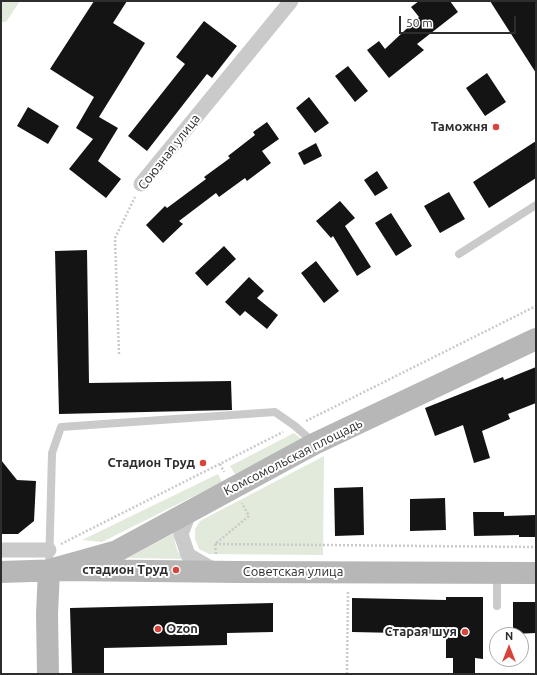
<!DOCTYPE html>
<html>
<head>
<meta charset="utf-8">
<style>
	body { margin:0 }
	#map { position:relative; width:537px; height:675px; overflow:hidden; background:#fff; font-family:Ubuntu,sans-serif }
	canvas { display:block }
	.frame { position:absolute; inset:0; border:2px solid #2d2d2d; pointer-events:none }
	.north { position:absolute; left:489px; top:627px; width:40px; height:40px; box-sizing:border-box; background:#fff; border:1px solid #ababab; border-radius:50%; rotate:0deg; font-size:11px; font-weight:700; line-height:16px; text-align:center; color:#2d2d2d }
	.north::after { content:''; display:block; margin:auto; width:14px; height:18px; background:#d9443a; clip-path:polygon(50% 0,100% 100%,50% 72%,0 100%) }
	.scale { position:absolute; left:399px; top:16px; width:117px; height:18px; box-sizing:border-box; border:2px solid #2d2d2d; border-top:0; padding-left:5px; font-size:12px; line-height:14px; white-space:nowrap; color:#2d2d2d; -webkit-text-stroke:3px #fff; paint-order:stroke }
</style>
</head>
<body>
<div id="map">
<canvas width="537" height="675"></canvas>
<div class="frame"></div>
<div class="north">N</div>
<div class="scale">50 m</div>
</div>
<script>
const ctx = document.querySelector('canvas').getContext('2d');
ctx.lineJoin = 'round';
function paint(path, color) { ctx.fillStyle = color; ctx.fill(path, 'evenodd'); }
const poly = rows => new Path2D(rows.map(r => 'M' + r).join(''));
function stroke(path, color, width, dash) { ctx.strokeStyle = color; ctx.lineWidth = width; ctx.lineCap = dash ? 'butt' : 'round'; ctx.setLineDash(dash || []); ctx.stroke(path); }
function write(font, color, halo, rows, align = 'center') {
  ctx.font = font + ' Ubuntu,sans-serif'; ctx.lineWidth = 4; ctx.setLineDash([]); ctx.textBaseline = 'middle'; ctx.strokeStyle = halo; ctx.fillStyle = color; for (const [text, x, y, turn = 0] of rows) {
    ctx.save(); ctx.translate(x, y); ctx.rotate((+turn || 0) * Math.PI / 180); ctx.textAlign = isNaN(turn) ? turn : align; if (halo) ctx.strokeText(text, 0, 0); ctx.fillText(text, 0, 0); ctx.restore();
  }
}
const green = poly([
	[1,1,20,1,6,22,1,22],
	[294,433,303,440,235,474,230,466],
	[324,456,323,555,209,554,199,549,195,539,195,529,200,521],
	[218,474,222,482,102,542,82,540],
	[174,533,175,543,178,552,185,559,128,558]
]);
const building = poly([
	[94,1,127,1,113,23,145,43,99,117,118,128,98,161,121,179,106,198,69,169,93,139,76,128,94,97,50,69],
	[419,1,450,1,458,12,417,44,424,50,389,78,367,50,379,41,385,49,419,17,411,7],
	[490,1,536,1,536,73],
	[204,21,237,46,212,78,207,74,147,151,128,136,185,64,176,57],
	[348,66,368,91,355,102,335,76],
	[487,73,506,102,485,116,466,88],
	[309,97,329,123,315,133,296,108],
	[28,107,59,126,48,144,17,126],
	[267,122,279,139,262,151,271,163,247,181,245,178,219,197,216,193,179,221,183,224,163,243,146,225,165,206,167,208,206,179,204,177,230,158,228,156,255,135,253,132],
	[536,141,536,178,489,208,473,182],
	[316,143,322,156,304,165,298,153],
	[377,171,388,188,375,196,364,180],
	[449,192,465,219,440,233,424,206],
	[340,201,355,218,345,226,371,267,357,276,333,236,331,238,316,221],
	[391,213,412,246,396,256,375,223],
	[224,246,236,259,207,286,195,273],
	[87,250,89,383,231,381,232,410,59,414,55,251],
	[316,261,339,291,324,303,301,273],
	[249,277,264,291,257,298,278,315,267,329,245,311,240,316,225,302],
	[536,367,536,403,508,414,510,419,482,431,490,458,474,463,463,425,435,436,425,408,503,377,504,380],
	[1,460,17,480,36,481,34,521,18,534,1,534],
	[363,487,364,535,335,536,334,488],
	[445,498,446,530,410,531,410,499],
	[473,512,504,512,504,516,536,515,536,537,519,537,519,535,474,536],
	[446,597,483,597,483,659,475,658,475,674,453,674,453,658,446,658,446,634,352,632,352,598,446,600],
	[513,602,536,602,536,633,513,634],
	[273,603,273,632,227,633,227,645,104,648,104,674,72,674,70,608]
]);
const path = poly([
	[119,354,115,238,135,197],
	[306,421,536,306],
	[220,464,224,472],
	[61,544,283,432],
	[215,544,536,547],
	[216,554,215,544,249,516,242,503],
	[347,674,348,591]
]);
const lane = poly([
	[459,254,536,205],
	[49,569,52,453,61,427,275,412,295,426,314,443],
	[497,573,497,606]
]);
const street = poly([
	[141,184,291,1],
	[190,511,181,534,188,555,214,570],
	[1,550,49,550]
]);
const secondary = poly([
	[49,570,117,551,314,444,536,339],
	[1,572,62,570,239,572,536,573],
	[48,674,47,614,49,570]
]);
const markers = [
	[496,127,4,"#d9443a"],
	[203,463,4,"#d9443a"],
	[176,570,4,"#d9443a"],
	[158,629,4,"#d9443a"],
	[465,632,4,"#d9443a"]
];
const poiNames = [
	["Таможня",488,127],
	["Стадион Труд",195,463],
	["стадион Труд",168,570],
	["Ozon",166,629,"left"],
	["Старая шуя",457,632]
];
const streetNames = [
	["Союзная улица",169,152,-52],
	["Комсомольская площадь",293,457,-27],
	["Советская улица",293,572]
];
paint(green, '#e1eadb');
paint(building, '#141414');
stroke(path, '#cacaca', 2.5, [2, 2]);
stroke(lane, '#cacaca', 8);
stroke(street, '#cacaca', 15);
stroke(secondary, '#b7b7b7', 22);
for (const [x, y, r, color] of markers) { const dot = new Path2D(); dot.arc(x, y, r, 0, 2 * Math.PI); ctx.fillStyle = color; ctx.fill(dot); stroke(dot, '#fff', 1.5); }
write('bold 13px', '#2d2d2d', '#fff', poiNames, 'right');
write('13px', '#2d2d2d', '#fff', streetNames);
</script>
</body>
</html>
